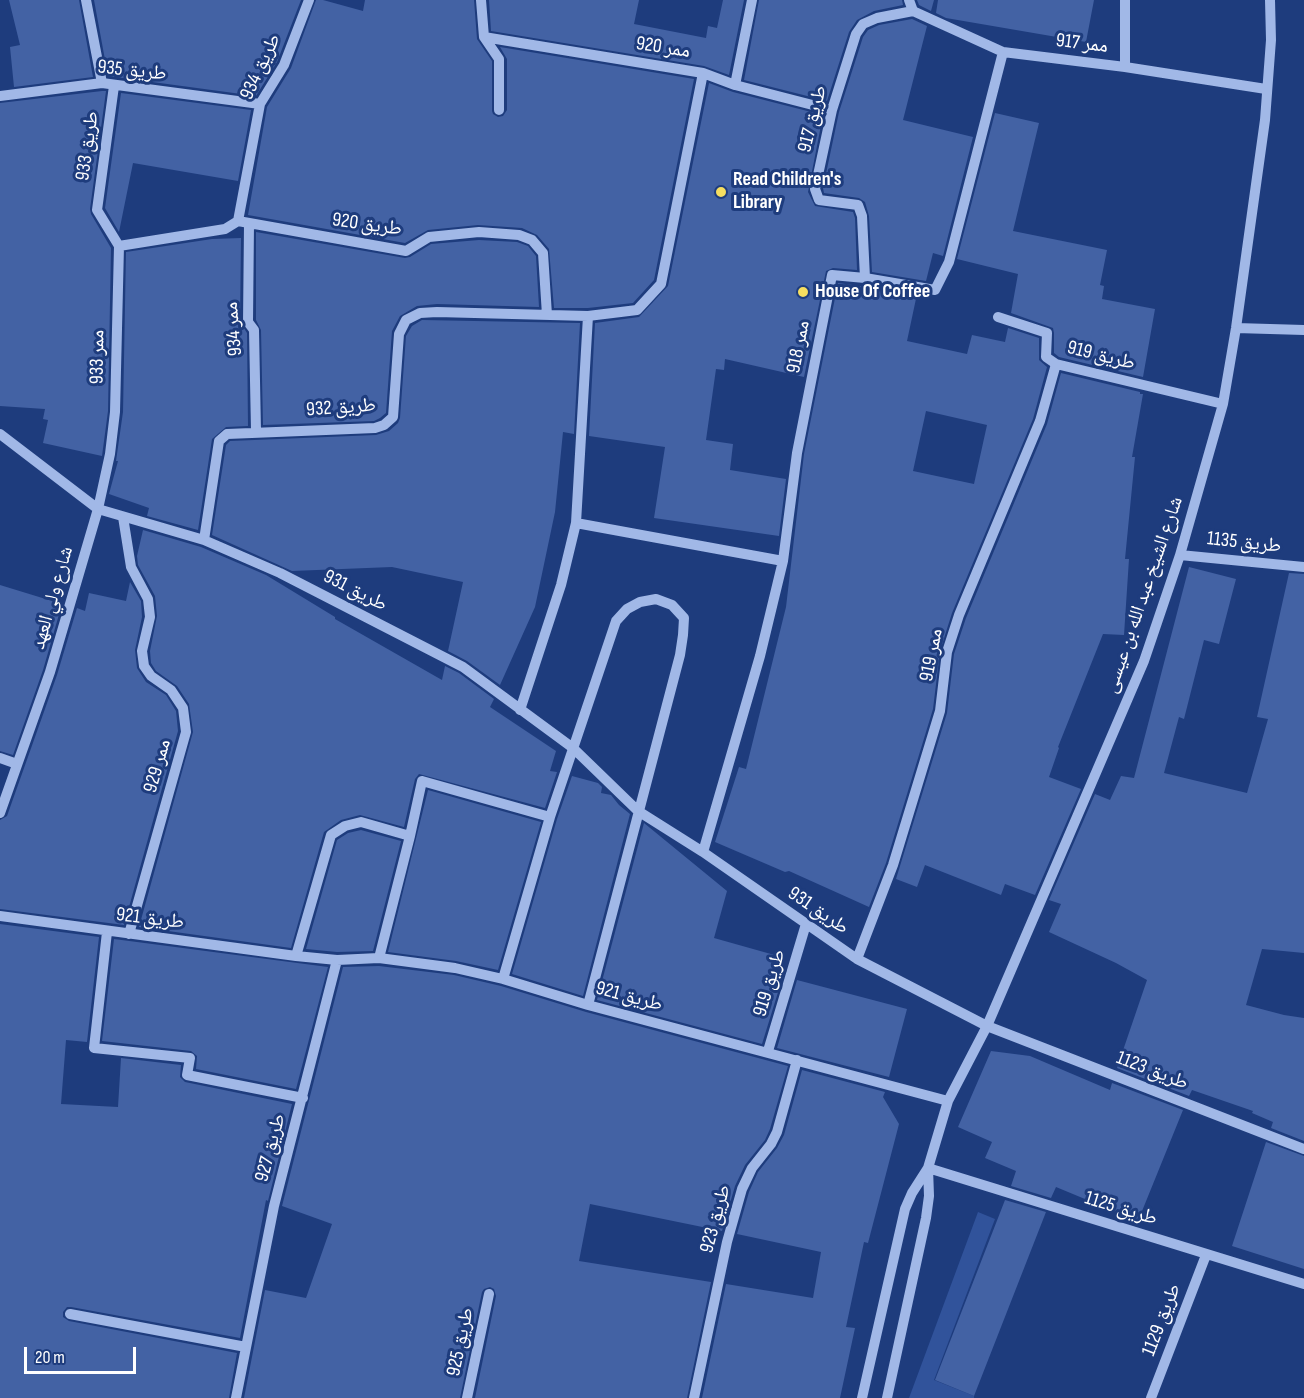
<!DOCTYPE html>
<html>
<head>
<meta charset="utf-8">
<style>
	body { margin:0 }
	#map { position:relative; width:1304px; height:1398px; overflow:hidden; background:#1e3c7d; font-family:"Sofia Sans Condensed",sans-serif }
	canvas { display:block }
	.scale { position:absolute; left:24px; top:1347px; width:112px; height:27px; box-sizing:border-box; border:3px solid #fff; border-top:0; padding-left:8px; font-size:18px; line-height:21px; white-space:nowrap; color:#fff; -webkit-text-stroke:4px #1e3c7d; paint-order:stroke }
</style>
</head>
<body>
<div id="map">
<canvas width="1304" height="1398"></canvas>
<div class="scale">20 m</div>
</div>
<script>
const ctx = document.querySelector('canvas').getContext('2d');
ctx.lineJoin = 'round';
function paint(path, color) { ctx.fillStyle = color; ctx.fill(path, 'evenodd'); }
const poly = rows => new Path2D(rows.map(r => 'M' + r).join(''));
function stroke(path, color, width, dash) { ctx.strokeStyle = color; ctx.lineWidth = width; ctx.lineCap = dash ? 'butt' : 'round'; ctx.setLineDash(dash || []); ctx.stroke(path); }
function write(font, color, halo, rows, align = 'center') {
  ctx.font = font + ' "Sofia Sans Condensed","Noto Naskh Arabic",sans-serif'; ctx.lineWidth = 6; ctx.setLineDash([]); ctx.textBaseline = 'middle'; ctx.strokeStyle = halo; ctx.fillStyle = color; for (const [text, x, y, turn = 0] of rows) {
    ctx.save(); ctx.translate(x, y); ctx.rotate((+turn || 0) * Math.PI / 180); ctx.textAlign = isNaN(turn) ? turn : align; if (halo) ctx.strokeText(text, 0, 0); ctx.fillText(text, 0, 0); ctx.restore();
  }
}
const green = poly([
	[978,1212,995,1219,934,1380,974,1396,974,1398,909,1398]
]);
const building = poly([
	[9,0,79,0,93,77,14,87,10,47,20,45],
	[94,0,301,0,277,62,256,96,108,76],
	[316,0,323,0,363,11,365,0,474,0,477,39,492,61,492,111,493,114,498,117,503,116,507,110,507,59,500,47,694,79,654,280,633,303,588,308,554,308,549,249,537,235,522,228,478,225,428,230,405,243,248,215,267,107,291,68],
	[489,0,639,0,634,24,706,38,708,26,717,28,723,0,744,0,729,75,704,66,491,31],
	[759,0,902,0,903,5,874,11,857,20,849,32,827,101,744,80],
	[917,0,934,0,931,11,919,5],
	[938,0,1094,0,1086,42,946,18,936,13],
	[912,19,927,26,903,120,973,137,943,256,933,253,926,281,872,272,869,216,865,202,859,198,824,193,823,188,839,112,863,37,868,30,879,25],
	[709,83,733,92,823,115,808,192,815,206,853,212,855,218,857,270,833,268,826,271,804,377,725,359,724,370,716,369,706,440,733,444,730,470,786,479,779,536,654,518,665,447,589,436,595,323,639,317,668,286],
	[102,91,106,91,90,209,91,214,111,248,108,411,102,456,43,443,48,420,43,419,45,409,0,406,0,103],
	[121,93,251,110,238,181,133,163,119,232,105,208],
	[995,113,1039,123,1013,231,1107,250,1100,285,1104,286,1102,299,1155,309,1143,377,1059,357,1054,353,1054,333,1053,328,1011,313,1018,274,957,259],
	[256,232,405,258,410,257,431,244,479,240,517,242,528,246,536,256,539,307,437,304,417,306,400,316,392,331,386,413,380,418,374,421,263,425,261,330,256,320],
	[241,238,240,322,247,333,248,426,226,427,212,439,198,530,147,516,149,508,109,494,118,461,116,461,123,412,126,252,212,239],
	[838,283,917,294,907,341,967,354,972,335,1005,342,1008,328,1039,338,1039,360,1047,367,1033,419,952,613,940,651,933,709,886,863,869,907,789,871,785,872,715,842,739,767,746,769,786,607,804,454],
	[926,411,987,425,974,484,913,471],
	[422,320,580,323,574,434,563,432,555,512,535,607,500,685,467,661,448,651,463,582,392,567,292,571,212,535,226,445,230,441,376,435,389,431,398,423,400,418,406,336,412,326],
	[1061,373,1140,392,1140,394,1143,394,1132,457,1135,457,1125,559,1129,559,1124,635,1103,634,1058,747,1059,748,1049,777,1081,789,1035,895,1005,884,1001,895,925,865,917,887,896,879,947,713,954,654,966,618,1047,424],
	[143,530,201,547,266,575,335,617,335,619,442,680,445,666,459,673,494,699,490,707,556,751,550,771,557,772,545,808,419,774,415,779,404,827,360,815,341,820,324,832,291,948,139,927,193,732,189,704,177,686,156,671,151,663,150,651,157,616,155,596,138,565,137,556],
	[1189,567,1236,579,1219,644,1204,640,1184,719,1179,717,1164,773,1247,793,1268,719,1257,717,1289,573,1304,574,1304,953,1262,949,1246,1005,1284,1015,1304,1018,1304,1141,1271,1128,1273,1122,1252,1113,1253,1111,1192,1090,1189,1096,1117,1068,1147,980,1116,963,1049,932,1061,904,1049,900,1095,794,1110,800,1121,776,1134,778],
	[130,582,141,601,142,617,135,650,137,668,146,682,166,695,176,711,178,731,124,925,0,909,0,820,7,816,57,675,77,608,85,611,89,593,126,601],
	[0,585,62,604,43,670,13,755,0,751],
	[572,776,598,783,602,787,601,793,611,795,619,805,630,814,583,996,512,974,557,819],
	[428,790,541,822,498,970,456,961,388,952],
	[644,823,727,891,714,938,778,956,773,973,783,976,762,1044,597,1000],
	[361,830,401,841,373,951,337,952,306,949,337,840,348,833],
	[0,924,99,937,87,1042,66,1040,61,1104,118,1107,121,1058,181,1065,180,1077,185,1082,292,1104,268,1201,266,1200,240,1338,71,1307,67,1307,63,1312,63,1317,69,1321,237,1353,229,1398,0,1398],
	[114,939,328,967,296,1089,196,1069,197,1056,191,1051,102,1041],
	[379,966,454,975,501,986,586,1012,788,1066,770,1129,765,1140,745,1165,735,1186,722,1231,590,1204,579,1261,711,1282,687,1398,475,1398,496,1296,494,1289,490,1287,484,1289,482,1292,460,1398,244,1398,265,1290,306,1298,332,1224,282,1206,343,967],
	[797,980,907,1009,889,1077,777,1048],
	[991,1051,1030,1056,1110,1090,1112,1083,1183,1110,1138,1221,1056,1187,1051,1198,1011,1186,1016,1171,985,1158,992,1142,958,1127],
	[802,1070,885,1092,883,1097,899,1124,868,1243,864,1242,846,1327,855,1328,840,1398,702,1398,726,1284,813,1298,821,1252,737,1234,749,1192,758,1172,777,1148,784,1135],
	[1266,1142,1304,1156,1304,1269,1232,1246],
	[1005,1200,1046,1212,974,1396,935,1380]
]);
const minor = poly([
	[86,0,102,83],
	[481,0,484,37,499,59,499,110],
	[909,0,913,11,1003,52,1125,67,1266,89],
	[484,37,703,73,735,85,832,110],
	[1125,67,1125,0],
	[735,85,752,0],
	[0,96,102,83,260,104],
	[238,221,260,104,284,65,309,0],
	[249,224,248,322,254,330,256,431],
	[119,246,225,229,238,221,406,251,429,237,479,232,519,235,532,240,543,253,547,315],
	[865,278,862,216,858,205,819,200,815,189,832,110,856,34,863,24,877,18,913,11],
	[998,317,1047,333,1046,357,1056,364,1223,404],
	[1236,328,1304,330],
	[0,434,98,509,204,540,280,573,463,667,573,748,638,811,703,852,857,959,987,1026,1304,1149],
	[123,517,131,567,148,599,150,617,142,651,144,666,151,676,171,690,183,708,186,732,129,934],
	[576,523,783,561],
	[204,540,219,441,227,434,375,428,384,425,393,417,399,334,406,320,420,313,437,312,588,316,637,310,661,284,703,73],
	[1180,555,1304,567],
	[520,710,561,585,576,523,588,316],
	[0,758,17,764],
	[0,813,50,672,98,509,110,454,115,412,119,246,97,210,114,86],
	[703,852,760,656,783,561,797,453,832,275,865,278,935,290,949,262,1003,52],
	[0,916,296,956,337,960,379,958,455,968,503,979,588,1005,948,1101],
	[107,932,94,1048,190,1058,187,1075,303,1098],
	[296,956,331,835,345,826,361,822,410,836],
	[379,958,410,836,422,781,550,817],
	[857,959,893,865,940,711,947,652,959,615,1040,421,1056,364],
	[503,979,550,817,616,621,627,609,640,602,656,599,672,605,684,618,683,635,680,655,588,1005],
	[768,1051,806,924],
	[928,1168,1304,1284],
	[70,1314,246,1347],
	[236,1398,274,1206,337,960],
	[467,1398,489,1294],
	[694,1398,727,1242,742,1189,752,1168,771,1144,777,1132,797,1060],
	[862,1398,905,1209,912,1193,928,1168,948,1101,987,1026,1144,661,1180,555,1223,404,1236,328,1265,120,1271,40,1270,0],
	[887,1398,926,1218,929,1196,928,1168],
	[1151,1398,1206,1255]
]);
const markers = [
	[721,192,6,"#f6de60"],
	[803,292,6,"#f6de60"]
];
const streetNames = [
	["ممر 917",1082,44,7],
	["ممر 920",663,48,9],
	["طريق 934",261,67,-65],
	["طريق 935",132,71,6],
	["طريق 917",813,119,-76],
	["طريق 933",88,146,-82],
	["طريق 920",367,225,8],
	["ممر 934",234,329,-95],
	["ممر 918",799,347,-79],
	["طريق 919",1101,356,14],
	["ممر 933",98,357,-89],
	["طريق 932",341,408,-4],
	["طريق 1135",1244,543,6],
	["طريق 931",355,591,27],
	["شارع الشيخ عبد الله بن عيسى",1144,595,-71],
	["شارع ولي العهد",53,598,-74],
	["ممر 919",932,655,-79],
	["ممر 929",158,766,-74],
	["طريق 931",818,911,34],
	["طريق 921",150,919,7],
	["طريق 919",770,983,-73],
	["طريق 921",629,997,15],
	["طريق 1123",1152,1071,21],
	["طريق 927",271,1148,-75],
	["طريق 1125",1121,1209,17],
	["طريق 923",716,1219,-75],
	["طريق 1129",1162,1320,-69],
	["طريق 925",461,1342,-78]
];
const poiNames = [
	["Read Children's",733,180],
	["Library",733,203],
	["House Of Coffee",815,292]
];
paint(green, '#31539b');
paint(building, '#4362a4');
stroke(minor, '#a1b8e7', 10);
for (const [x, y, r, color] of markers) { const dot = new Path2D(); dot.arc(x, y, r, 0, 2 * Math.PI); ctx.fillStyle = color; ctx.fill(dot); stroke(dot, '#1e3c7d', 2); }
write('20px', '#fff', '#1e3c7d', streetNames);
write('bold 20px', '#fff', '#1e3c7d', poiNames, 'left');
</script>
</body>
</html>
